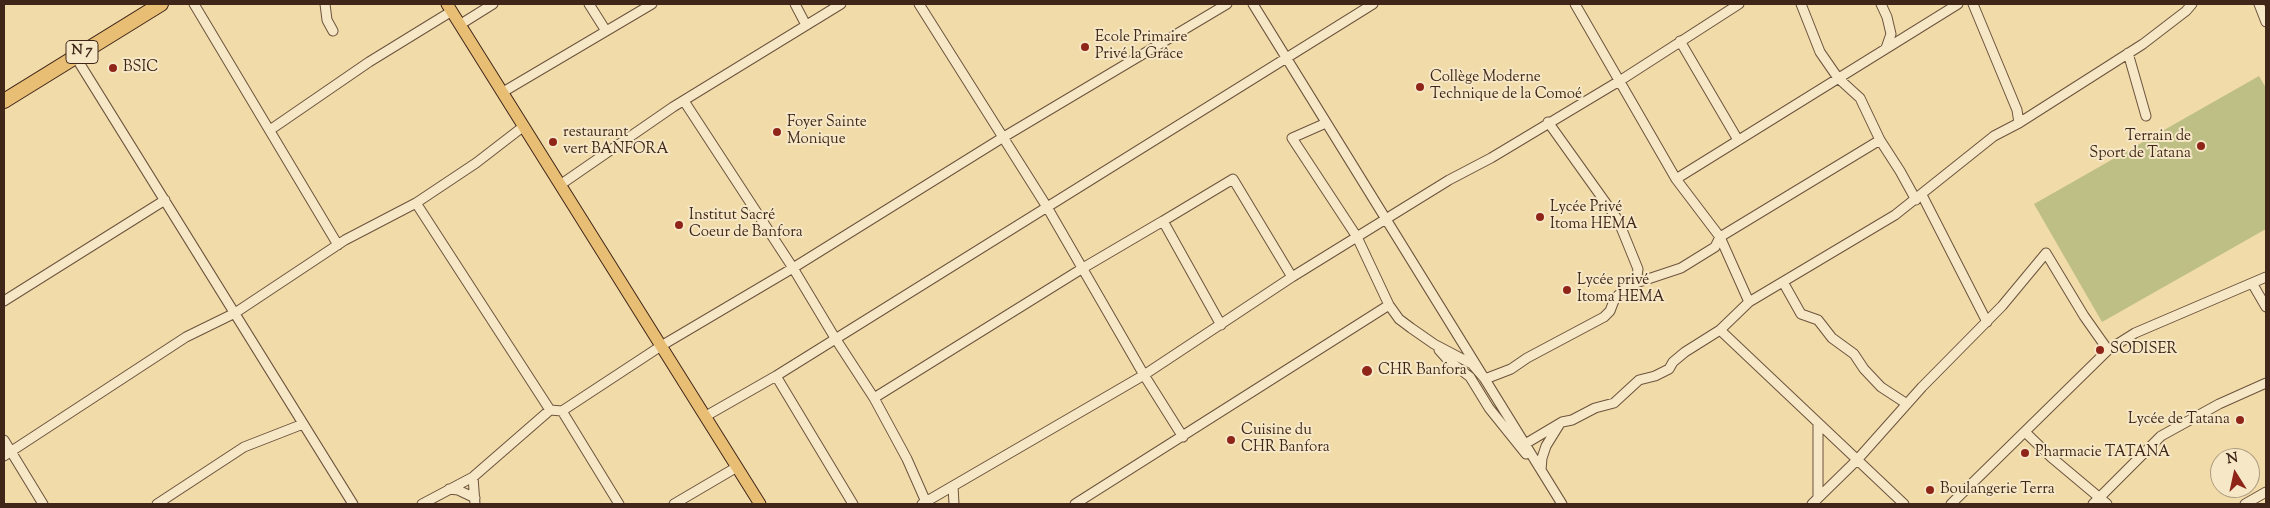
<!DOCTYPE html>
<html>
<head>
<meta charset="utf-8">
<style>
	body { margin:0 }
	#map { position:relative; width:2270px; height:508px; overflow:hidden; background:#f1dba9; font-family:"Sorts Mill Goudy",serif }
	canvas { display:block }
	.frame { position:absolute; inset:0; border:5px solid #402619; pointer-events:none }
	.north { position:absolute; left:2210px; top:448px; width:50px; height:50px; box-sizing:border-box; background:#f6e8c7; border:1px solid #ad9a81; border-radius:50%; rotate:350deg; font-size:14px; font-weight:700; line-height:20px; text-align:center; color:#402619 }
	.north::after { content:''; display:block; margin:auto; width:18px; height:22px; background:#8f2418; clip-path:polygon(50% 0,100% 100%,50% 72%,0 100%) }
</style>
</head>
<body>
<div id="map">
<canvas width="2270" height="508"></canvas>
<div class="frame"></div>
<div class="north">N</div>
</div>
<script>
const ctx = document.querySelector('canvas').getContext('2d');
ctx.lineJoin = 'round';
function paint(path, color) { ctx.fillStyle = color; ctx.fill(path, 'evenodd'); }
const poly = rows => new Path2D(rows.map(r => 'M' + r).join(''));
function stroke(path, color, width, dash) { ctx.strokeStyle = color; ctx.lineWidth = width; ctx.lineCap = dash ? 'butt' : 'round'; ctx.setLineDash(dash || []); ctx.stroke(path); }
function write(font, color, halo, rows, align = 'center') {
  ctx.font = font + ' "Sorts Mill Goudy",serif'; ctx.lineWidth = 4; ctx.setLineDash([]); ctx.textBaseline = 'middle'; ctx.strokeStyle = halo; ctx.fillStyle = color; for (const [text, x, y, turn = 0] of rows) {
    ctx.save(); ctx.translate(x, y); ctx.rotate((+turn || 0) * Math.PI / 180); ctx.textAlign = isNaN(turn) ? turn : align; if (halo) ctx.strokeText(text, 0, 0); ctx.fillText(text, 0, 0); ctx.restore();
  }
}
const green = poly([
	[2259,76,2266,88,2266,229,2102,322,2034,204]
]);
const minor = poly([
	[194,4,338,245],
	[325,4,327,20,333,31],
	[589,4,606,31],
	[795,4,806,25],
	[919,4,1047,207,1144,375,1183,437],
	[1253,4,1562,504],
	[1575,4,1676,179,1720,237,1749,302],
	[1801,4,1820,52,1838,78,1860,98,1880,140,1900,171,1916,200],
	[1881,4,1887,17,1891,34,1886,48],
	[1973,4,2017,110,2019,123],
	[2259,4,2266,22],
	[461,24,493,4],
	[1680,41,1738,140],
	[2128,53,2146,116],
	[75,56,353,504],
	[503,92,652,4],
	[684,101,793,268,835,338,874,398,907,459,926,502],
	[1548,122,1618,220,1638,269,1636,283],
	[1326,123,1292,138,1357,237,1389,305,1399,319,1411,328,1434,344,1472,364,1485,379,1511,369,1527,358,1604,317,1610,311,1615,298,1624,290,1636,283,1681,268,1715,247,1720,237,1880,140],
	[270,130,369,62,452,11],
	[1676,179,1958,4],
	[560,185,673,107,841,4],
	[1922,195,1987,322],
	[416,203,550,410],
	[1783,282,1801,314,1818,320,1832,338,1854,354,1864,369,1881,387,1907,404],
	[2252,283,2266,307],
	[4,301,165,200],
	[1221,325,1163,221,1233,179,1292,277],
	[1720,330,1904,504],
	[1439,350,1448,360,1470,377,1489,408,1526,454],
	[2108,350,2135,333,2266,277],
	[776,376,853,504],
	[874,398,1083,268,1163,221],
	[562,411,619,504],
	[706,416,776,376,1373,4],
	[1818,423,1818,497],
	[2025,432,2051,457,2107,504],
	[4,440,43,504],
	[1525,444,1562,422,1572,420,1595,408,1614,403,1639,380,1655,376,1669,369,1673,362,1685,352,1720,330,1749,302,1895,215,1994,136,2019,123,2143,44,2186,11,2192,4],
	[4,456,186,337,235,313,345,240,416,203,476,163,524,126],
	[1541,470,1542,458,1546,446,1559,425],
	[473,477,475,504],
	[953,486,954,504],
	[449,489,458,490,475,498],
	[157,504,244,447,303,424],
	[422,504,473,477,550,410,562,411,661,346,793,268,1002,138,1227,4],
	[674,504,737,467],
	[922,504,1144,375,1292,277,1449,180,1491,158,1621,80,1739,4],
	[1075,504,1389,305],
	[1812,504,1857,460,1922,387,2002,306,2046,253,2084,316,2108,350,1951,504],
	[2093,504,2161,436,2219,404,2266,383],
	[2245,504,2266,492]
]);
const major = poly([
	[447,4,760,504]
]);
const highway = poly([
	[4,101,161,4]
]);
const markers = [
	[1085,47,5,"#8f2418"],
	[113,68,5,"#8f2418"],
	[1420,87,5,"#8f2418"],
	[777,132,5,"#8f2418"],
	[553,142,5,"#8f2418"],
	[2201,146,5,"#8f2418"],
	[1540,217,5,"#8f2418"],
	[679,225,5,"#8f2418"],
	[1567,290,5,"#8f2418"],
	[2100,350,5,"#8f2418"],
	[1367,371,6,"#8f2418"],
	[2240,420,5,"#8f2418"],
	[1231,440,5,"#8f2418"],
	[2025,453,5,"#8f2418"],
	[1930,490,5,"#8f2418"]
];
const shields = [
	[82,52,32]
];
const shieldNames = [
	["N 7",82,52]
];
const poiNames = [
	["Ecole Primaire",1095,38],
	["Privé la Grâce",1095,55],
	["BSIC",123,68],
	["Collège Moderne",1430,78],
	["Technique de la Comoé",1430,95],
	["Foyer Sainte",787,123],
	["Monique",787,140],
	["restaurant",563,133],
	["vert BANFORA",563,150],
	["Terrain de",2191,137,"right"],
	["Sport de Tatana",2191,154,"right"],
	["Lycée Privé",1550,208],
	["Itoma HEMA",1550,225],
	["Institut Sacré",689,216],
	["Coeur de Banfora",689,233],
	["Lycée privé",1577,281],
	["Itoma HEMA",1577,298],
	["SODISER",2110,350],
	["CHR Banfora",1378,371],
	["Lycée de Tatana",2230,420,"right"],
	["Cuisine du",1241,431],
	["CHR Banfora",1241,448],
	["Pharmacie TATANA",2035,453],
	["Boulangerie Terra",1940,490]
];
paint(green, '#bebf85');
stroke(minor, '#6c533d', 11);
stroke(major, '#402619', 13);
stroke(highway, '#402619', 16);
stroke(minor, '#f6e8c7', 9);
stroke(major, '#e8be74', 11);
stroke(highway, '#e8be74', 14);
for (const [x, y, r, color] of markers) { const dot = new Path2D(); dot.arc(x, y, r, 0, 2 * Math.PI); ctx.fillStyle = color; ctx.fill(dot); stroke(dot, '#f6e8c7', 2); }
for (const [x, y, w] of shields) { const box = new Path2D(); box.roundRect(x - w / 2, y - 11.5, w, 23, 4); ctx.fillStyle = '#f6e8c7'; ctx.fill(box); stroke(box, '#402619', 1); }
write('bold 14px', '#402619', null, shieldNames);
write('15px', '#402619', '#f6e8c7', poiNames, 'left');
</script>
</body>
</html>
